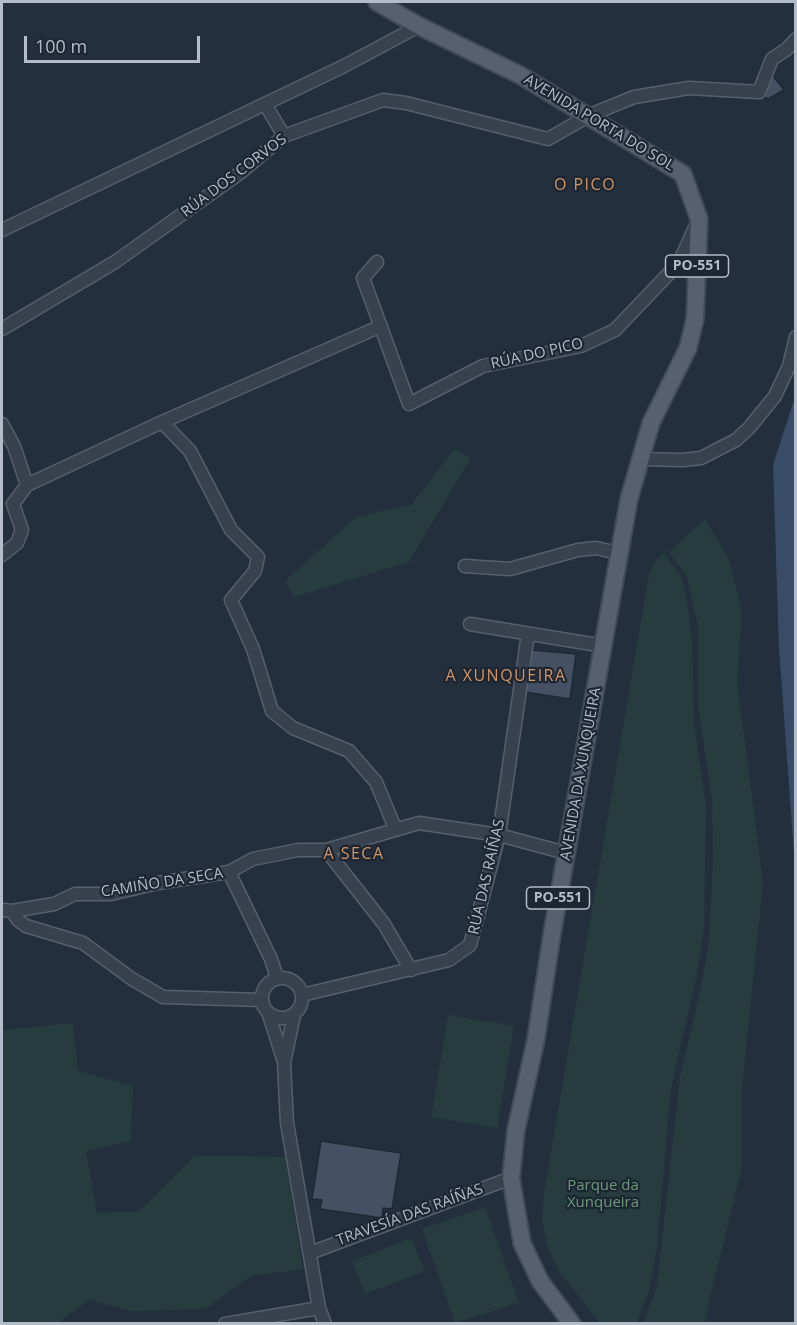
<!DOCTYPE html>
<html>
<head>
<meta charset="utf-8">
<style>
	body { margin:0 }
	#map { position:relative; width:797px; height:1325px; overflow:hidden; background:#242f3e; font-family:"Open Sans",sans-serif }
	canvas { display:block }
	.frame { position:absolute; inset:0; border:3px solid #b4bcc9; pointer-events:none }
	.scale { position:absolute; left:24px; top:36px; width:176px; height:27px; box-sizing:border-box; border:3px solid #b4bcc9; border-top:0; padding-left:8px; font-size:18px; line-height:21px; white-space:nowrap; color:#b4bcc9; -webkit-text-stroke:4px #1d2633; paint-order:stroke }
</style>
</head>
<body>
<div id="map">
<canvas width="797" height="1325"></canvas>
<div class="frame"></div>
<div class="scale">100 m</div>
</div>
<script>
const ctx = document.querySelector('canvas').getContext('2d');
ctx.lineJoin = 'round';
function paint(path, color) { ctx.fillStyle = color; ctx.fill(path, 'evenodd'); }
const poly = rows => new Path2D(rows.map(r => 'M' + r).join(''));
function stroke(path, color, width, dash) { ctx.strokeStyle = color; ctx.lineWidth = width; ctx.lineCap = dash ? 'butt' : 'round'; ctx.setLineDash(dash || []); ctx.stroke(path); }
function write(font, color, halo, rows, align = 'center') {
  ctx.font = font + ' "Open Sans",sans-serif'; ctx.lineWidth = 4.5; ctx.setLineDash([]); ctx.textBaseline = 'middle'; ctx.strokeStyle = halo; ctx.fillStyle = color; for (const [text, x, y, turn = 0] of rows) {
    ctx.save(); ctx.translate(x, y); ctx.rotate((+turn || 0) * Math.PI / 180); ctx.textAlign = isNaN(turn) ? turn : align; if (halo) ctx.strokeText(text, 0, 0); ctx.fillText(text, 0, 0); ctx.restore();
  }
}
const green = poly([
	[454,449,471,458,409,562,294,597,285,581,356,517,411,505],
	[705,519,729,559,742,613,737,681,763,883,742,1089,742,1167,704,1323,643,1323,657,1286,680,1077,702,983,709,940,713,860,712,800,698,705,698,627,687,577,669,552],
	[663,553,681,576,687,600,692,641,694,724,706,806,704,928,697,974,671,1088,657,1247,649,1290,637,1323,600,1323,558,1270,547,1245,542,1220,544,1193,649,574,653,564],
	[448,1015,514,1026,497,1128,431,1117],
	[73,1023,78,1071,133,1086,131,1141,86,1151,97,1213,139,1211,195,1155,285,1157,303,1269,251,1276,205,1309,131,1311,89,1300,58,1323,2,1323,2,1030],
	[485,1207,519,1303,455,1323,422,1229],
	[411,1238,425,1271,365,1294,352,1261]
]);
const water = poly([
	[795,397,795,868,779,648,773,465]
]);
const building = poly([
	[771,73,784,90,768,99,763,96,771,73],
	[531,650,576,654,570,699,525,692,531,650],
	[321,1141,401,1153,392,1209,383,1208,382,1218,320,1209,322,1200,312,1199,321,1141]
]);
const minor = poly([
	[265,104,284,136],
	[2,230,344,66,419,26],
	[377,262,363,278,409,404,483,366,581,346,615,330,679,263,697,223],
	[2,329,115,262,240,173,284,136,383,100,406,103,548,139,590,115,634,97,689,88,759,92,772,59,787,49,796,39],
	[162,422,190,451,231,530,258,557,255,571,231,600,253,649,272,711,293,728,349,751,376,782,395,828],
	[2,424,14,446,27,485],
	[639,459,683,460,701,458,736,440,749,428,775,396,789,366,796,337],
	[2,555,17,543,22,530,13,504,27,485,162,422,381,326],
	[465,566,510,569,578,550,596,548,618,553],
	[470,624,604,646],
	[326,850,384,924,411,970],
	[229,872,271,959,277,978],
	[2,910,12,911,54,904,75,894,111,894,158,883,229,872,253,859,298,850,326,850,419,823,499,835,566,853],
	[12,911,18,920,26,926,83,943,132,979,163,997,261,1000],
	'262 998a20 20 0 1 1 40 0a20 20 0 1 1-40 0Z',
	[302,995,449,960,470,945,499,835,528,634],
	[269,1015,283,1059],
	[294,1015,284,1063,287,1123,319,1308,325,1324],
	[310,1253,511,1178],
	[225,1324,319,1308]
]);
const major = poly([
	[377,2,419,26,520,75,683,174,699,219,695,319,688,348,651,423,629,499,552,934,536,1039,516,1130,511,1178,522,1243,540,1281,572,1324]
]);
const shields = [
	[697,266,63],
	[558,898,63]
];
const shieldNames = [
	["PO-551",697,266],
	["PO-551",558,898]
];
const streetNames = [
	["AVENIDA PORTA DO SOL",599,123,31],
	["RÚA DOS CORVOS",234,176,-37],
	["RÚA DO PICO",537,354,-13],
	["AVENIDA DA XUNQUEIRA",581,774,-80],
	["RÚA DAS RAÍÑAS",487,877,-77],
	["CAMIÑO DA SECA",162,883,-9],
	["TRAVESÍA DAS RAÍÑAS",410,1215,-20]
];
const parkNames = [
	["Parque da",603,1186],
	["Xunqueira",603,1203]
];
const neighbourhoodNames = [
	["O PICO",585,185],
	["A XUNQUEIRA",506,676],
	["A SECA",354,854]
];
paint(green, '#263c3f');
paint(water, '#394c67');
paint(building, '#455162');
stroke(building, '#1f2835', 1.5);
stroke(minor, '#565f6c', 15);
stroke(major, '#414a57', 20);
stroke(minor, '#38414e', 12);
stroke(major, '#56606e', 16);
for (const [x, y, w] of shields) { const box = new Path2D(); box.roundRect(x - w / 2, y - 11, w, 22, 4.5); ctx.fillStyle = '#1d2633'; ctx.fill(box); stroke(box, '#b4bcc9', 1.5); }
write('bold 14px', '#b4bcc9', null, shieldNames);
write('15px', '#b4bcc9', '#1d2633', streetNames);
write('15px', '#6b9a76', '#1d2633', parkNames);
ctx.letterSpacing = '1.5px';
write('16px', '#d59563', '#1d2633', neighbourhoodNames);
ctx.letterSpacing = '0px';
</script>
</body>
</html>
